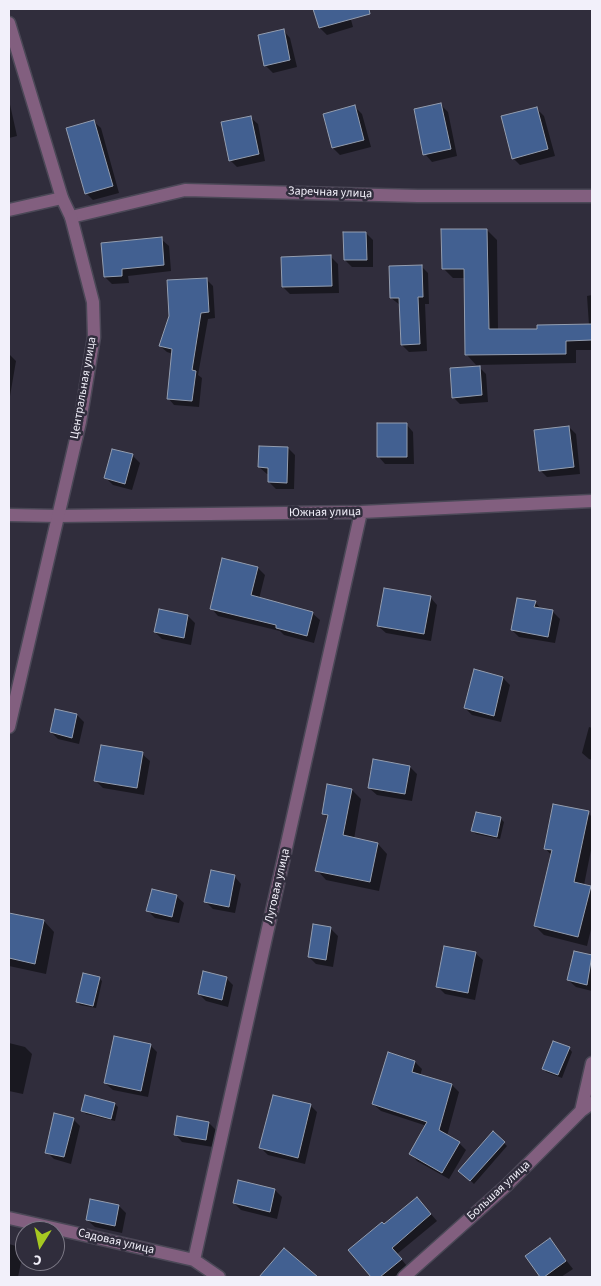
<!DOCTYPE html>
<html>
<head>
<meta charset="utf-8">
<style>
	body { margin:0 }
	#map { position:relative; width:601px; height:1286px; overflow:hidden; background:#302d3c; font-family:"Source Sans 3",sans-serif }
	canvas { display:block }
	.frame { position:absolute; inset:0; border:10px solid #f2f0fa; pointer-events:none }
	.north { position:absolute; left:15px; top:1221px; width:50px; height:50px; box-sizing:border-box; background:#302d3c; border:1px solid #7e7b88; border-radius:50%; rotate:190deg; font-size:14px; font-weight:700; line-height:20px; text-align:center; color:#f2f0fa }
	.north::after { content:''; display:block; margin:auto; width:18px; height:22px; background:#a6c821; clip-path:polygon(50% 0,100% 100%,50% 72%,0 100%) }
</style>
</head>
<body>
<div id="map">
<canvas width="601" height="1286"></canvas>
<div class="frame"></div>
<div class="north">С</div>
</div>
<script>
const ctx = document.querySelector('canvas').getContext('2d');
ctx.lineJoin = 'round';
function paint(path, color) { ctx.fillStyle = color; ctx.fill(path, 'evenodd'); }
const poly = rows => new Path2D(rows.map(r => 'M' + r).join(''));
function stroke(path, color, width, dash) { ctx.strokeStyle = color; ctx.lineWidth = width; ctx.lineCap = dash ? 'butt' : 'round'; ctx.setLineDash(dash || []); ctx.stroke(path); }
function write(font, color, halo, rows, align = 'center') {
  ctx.font = font + ' "Source Sans 3",sans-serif'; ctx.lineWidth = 5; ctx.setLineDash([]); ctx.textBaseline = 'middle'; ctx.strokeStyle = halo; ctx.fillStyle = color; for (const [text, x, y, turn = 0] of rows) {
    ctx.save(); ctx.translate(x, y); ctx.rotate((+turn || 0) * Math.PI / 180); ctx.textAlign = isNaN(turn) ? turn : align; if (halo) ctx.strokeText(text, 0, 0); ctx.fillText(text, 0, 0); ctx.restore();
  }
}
const shadow = poly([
	[314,9,348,9,353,27,327,35,320,28],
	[283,30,290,38,297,67,273,73,266,66],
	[9,100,17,136,9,138],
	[441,105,448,112,457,156,432,162,425,154],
	[355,107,362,114,371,147,340,155,333,148],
	[537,109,544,116,555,156,520,165,513,158],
	[250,117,258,124,265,161,237,167,230,160],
	[93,121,101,128,119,193,93,200,86,193],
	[487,230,497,240,498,330,539,330,589,325,587,296,592,295,592,350,576,350,576,363,476,365,467,355,466,278,453,278,443,268],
	[366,233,373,240,373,267,352,267,345,260],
	[161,239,169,246,171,271,128,276,129,283,112,284,105,277],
	[331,257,338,264,339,293,290,294,283,287],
	[421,266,428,273,429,304,425,304,427,351,409,352,402,345,400,305,391,298],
	[206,279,213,286,215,318,208,319,198,375,202,378,199,407,174,405,168,398,173,354,167,352,160,346],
	[9,354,16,361,9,402],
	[479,367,486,374,488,402,460,404,453,397],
	[406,424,413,432,414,464,385,464,378,456],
	[569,427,576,434,580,474,547,477,540,470],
	[288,448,295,455,294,489,276,489,269,482,269,474,267,474,259,467],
	[113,450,133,456,140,463,132,490,113,485,106,478],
	[258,568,265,575,259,599,312,613,320,620,314,643,284,635,280,631,218,616,211,608],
	[430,597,437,605,431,641,386,633,378,626],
	[535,602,542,610,552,611,560,619,555,643,519,637,512,630],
	[160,610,188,616,195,623,191,645,162,639,155,632],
	[475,671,503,678,510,685,501,722,472,715,465,708],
	[56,710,77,715,84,722,79,744,58,739,51,732],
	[589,727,592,728,592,760,589,759,582,753],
	[142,754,150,761,144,795,103,788,96,781],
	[410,767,417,774,412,801,377,795,369,788],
	[352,790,361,799,354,839,378,844,387,854,379,891,326,880,317,870,328,818,323,813],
	[477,813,501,819,504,822,500,839,476,834,473,831],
	[588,813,592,817,592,845,584,885,592,889,592,925,587,946,544,935,535,926,552,856,545,848],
	[234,876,241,884,235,913,213,909,206,902],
	[176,896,184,903,179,923,155,918,148,911],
	[9,914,44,921,54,932,46,974,9,966],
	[331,929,338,936,333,967,316,964,309,957],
	[475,953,483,960,475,1000,445,994,437,986],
	[575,953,592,956,592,991,576,987,568,980],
	[99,978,102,981,96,1008,80,1005,77,1001],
	[226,978,233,985,228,1007,206,1001,199,994],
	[9,1043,25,1047,32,1054,23,1094,9,1091],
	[150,1045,157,1052,148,1097,113,1090,105,1083],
	[569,1048,572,1052,562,1078,546,1072,543,1068],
	[415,1062,422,1069,420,1076,452,1085,459,1092,447,1136,459,1143,466,1150,449,1179,417,1161,410,1153,427,1126,381,1111,373,1104],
	[115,1104,118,1107,115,1121,86,1114,83,1111],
	[310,1105,317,1112,305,1164,268,1155,261,1148],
	[73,1119,80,1126,71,1164,54,1159,47,1152],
	[209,1123,216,1130,213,1147,182,1142,175,1134],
	[493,1132,507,1146,474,1184,460,1170],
	[275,1190,282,1197,277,1219,241,1210,234,1203],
	[91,1201,119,1206,126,1213,122,1233,95,1227,87,1220],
	[423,1205,437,1221,397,1254,407,1266,394,1277,373,1277,350,1250,384,1226],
	[550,1240,573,1269,561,1277,542,1277,527,1256],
	[9,1244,16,1246,23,1253,18,1277,9,1277]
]);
const building = poly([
	[313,9,369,9,370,14,319,28,313,9],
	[284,29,290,60,264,66,258,35,284,29],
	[441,103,451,149,423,155,414,109,441,103],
	[355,105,364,140,332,148,323,114,355,105],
	[537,107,548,149,512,159,501,116,537,107],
	[251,116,259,154,229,161,221,122,251,116],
	[94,120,113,186,85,194,66,128,94,120],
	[441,229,487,229,489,329,537,329,537,325,592,324,592,340,566,341,566,354,465,355,464,269,442,269,441,229],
	[343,232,366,232,367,260,344,260,343,232],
	[162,237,164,265,122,269,122,276,104,277,101,243,162,237],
	[331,255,332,286,282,287,281,257,331,255],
	[422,265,423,297,418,297,420,344,401,345,399,298,390,298,389,266,422,265],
	[207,278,209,312,201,313,192,370,196,371,192,401,167,399,172,349,159,346,169,316,167,280,207,278],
	[480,366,482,395,452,398,450,368,480,366],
	[377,423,407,423,407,457,377,457,377,423],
	[569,426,574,467,539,471,534,430,569,426],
	[259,446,288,447,287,483,268,482,268,468,258,467,259,446],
	[112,449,133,454,125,484,104,478,112,449],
	[222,558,258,567,251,595,313,612,307,636,276,628,276,625,210,609,222,558],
	[384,588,431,596,424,634,377,626,384,588],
	[517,598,536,601,534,607,553,610,548,637,511,630,517,598],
	[159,609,188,615,184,638,154,632,159,609],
	[474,669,503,677,494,716,464,708,474,669],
	[55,709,77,714,72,738,50,732,55,709],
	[101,745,143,752,137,788,94,781,101,745],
	[373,759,410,766,405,794,368,788,373,759],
	[327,784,352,789,343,835,378,843,370,882,315,871,328,815,322,814,327,784],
	[553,804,589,811,574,882,591,886,578,937,534,926,552,850,544,849,553,804],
	[476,812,501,817,497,837,471,831,476,812],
	[211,870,235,875,229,907,204,902,211,870],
	[152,889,177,895,172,917,146,911,152,889],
	[9,913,44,920,35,964,9,958,9,913],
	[313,924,331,927,326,960,308,957,313,924],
	[444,946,476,952,468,993,436,987,444,946],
	[574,951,592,955,587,985,567,980,574,951],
	[203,971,227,977,222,1000,198,994,203,971],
	[83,973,100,977,93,1006,76,1002,83,973],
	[114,1036,151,1044,141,1091,104,1083,114,1036],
	[553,1041,570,1047,558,1075,542,1069,553,1041],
	[388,1052,415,1061,412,1072,452,1084,439,1130,460,1142,442,1173,409,1154,427,1122,372,1104,388,1052],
	[85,1095,115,1103,111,1119,81,1111,85,1095],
	[273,1095,311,1104,298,1158,259,1148,273,1095],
	[54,1113,74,1118,64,1157,45,1153,54,1113],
	[177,1116,209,1122,206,1140,174,1135,177,1116],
	[493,1131,505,1142,470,1181,458,1171,493,1131],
	[238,1180,275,1189,270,1212,233,1203,238,1180],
	[417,1197,431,1214,392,1248,402,1259,380,1277,371,1277,348,1250,382,1222,384,1224,417,1197],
	[90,1199,119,1205,115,1226,86,1220,90,1199],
	[550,1238,566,1261,544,1277,540,1277,525,1256,550,1238],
	[284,1248,318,1277,259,1277,284,1248]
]);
const minor = poly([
	[9,210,62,198],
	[71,217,185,190,418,196,592,196],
	[9,515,58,516,361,512,592,501],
	[581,1111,592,1063],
	[9,1218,194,1260,219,1277],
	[194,1260,361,512],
	[404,1277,506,1186,581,1111,592,1103]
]);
const tertiary = poly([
	[9,23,62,198,71,217,93,302,94,337,80,422,9,727]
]);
const streetNames = [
	["Заречная улица",330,193,2],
	["Центральная улица",84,388,-80],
	["Южная улица",325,513,-1],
	["Луговая улица",278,886,-77],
	["Большая улица",499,1191,-43],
	["Садовая улица",116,1242,13]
];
paint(shadow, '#0007');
paint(building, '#426091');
stroke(building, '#939daf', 1);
stroke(minor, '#4b4857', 15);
stroke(tertiary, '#4b4857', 15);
stroke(minor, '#825f7f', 12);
stroke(tertiary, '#825f7f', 12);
write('12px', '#f2f0fa', '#302d3c', streetNames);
</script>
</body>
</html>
